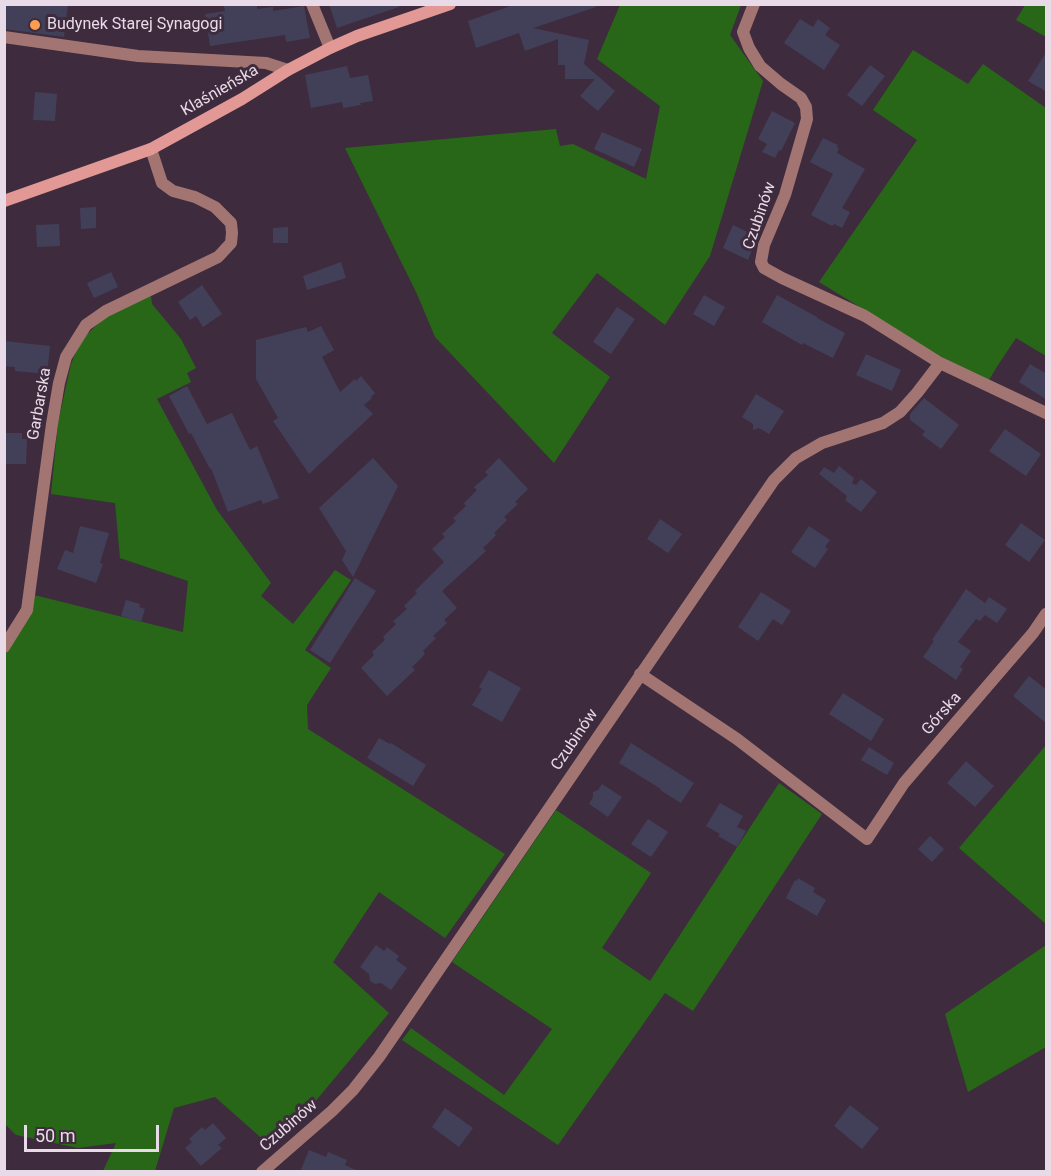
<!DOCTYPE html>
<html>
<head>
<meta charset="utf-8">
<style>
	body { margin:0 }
	#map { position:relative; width:1051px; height:1176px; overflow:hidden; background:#3e2b3e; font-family:Roboto,sans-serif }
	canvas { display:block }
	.frame { position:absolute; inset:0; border:6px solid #e8dbe7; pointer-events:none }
	.scale { position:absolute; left:24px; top:1125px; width:135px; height:27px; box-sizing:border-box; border:3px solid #e8dbe7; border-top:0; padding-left:8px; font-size:18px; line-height:21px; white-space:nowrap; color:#e8dbe7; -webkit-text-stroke:4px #3e2b3e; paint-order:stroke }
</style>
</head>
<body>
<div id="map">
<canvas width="1051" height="1176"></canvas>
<div class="frame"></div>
<div class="scale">50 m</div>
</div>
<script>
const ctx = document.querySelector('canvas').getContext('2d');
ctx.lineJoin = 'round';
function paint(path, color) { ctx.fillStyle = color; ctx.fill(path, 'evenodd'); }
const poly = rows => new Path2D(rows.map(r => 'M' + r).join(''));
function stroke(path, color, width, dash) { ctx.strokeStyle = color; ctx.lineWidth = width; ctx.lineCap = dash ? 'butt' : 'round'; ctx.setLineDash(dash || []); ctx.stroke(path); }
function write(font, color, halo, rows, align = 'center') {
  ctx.font = font + ' Roboto,sans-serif'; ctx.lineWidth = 6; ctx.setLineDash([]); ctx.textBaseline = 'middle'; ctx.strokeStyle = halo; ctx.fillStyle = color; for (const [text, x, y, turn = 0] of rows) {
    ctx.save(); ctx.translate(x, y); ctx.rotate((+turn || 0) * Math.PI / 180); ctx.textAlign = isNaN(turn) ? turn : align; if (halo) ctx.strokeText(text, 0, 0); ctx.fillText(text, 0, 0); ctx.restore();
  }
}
const green = poly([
	[620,5,741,5,730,35,763,81,710,256,665,325,597,273,552,333,610,377,554,463,435,337,417,294,345,148,556,129,560,146,573,144,646,179,660,106,597,59],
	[1025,5,1046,5,1046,37,1016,20],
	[913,50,968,84,983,64,1046,108,1046,356,1016,338,998,365,989,380,948,361,819,282,917,140,873,110],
	[151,296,152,304,181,339,196,368,187,373,191,382,157,399,217,510,271,583,261,596,293,624,335,570,351,580,305,650,331,668,307,705,308,729,505,854,445,938,379,892,333,962,389,1013,304,1115,267,1143,215,1097,174,1108,155,1171,103,1171,116,1143,78,1148,16,1135,5,1124,4,656,31,612,34,595,183,632,188,581,120,558,115,503,51,494,58,423,71,364,81,340,105,317],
	[1046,745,1046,924,959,848],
	[779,783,822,814,693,1011,665,993,558,1145,402,1040,411,1028,504,1095,552,1029,452,962,556,810,651,873,602,948,650,981],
	[1046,945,1046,1047,968,1092,945,1014]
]);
const building = poly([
	[6,4,68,4,64,37,4,29],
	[236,4,257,4,257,9,273,7,273,11,304,6,310,38,286,42,285,35,210,46,205,14,225,11,224,6],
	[329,4,399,4,399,7,337,28],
	[516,4,596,4,596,7,533,28,589,40,584,64,615,91,598,111,580,96,595,79,565,79,565,65,558,65,558,39,525,51,519,33,476,48,468,21],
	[800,19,813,27,818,19,830,28,825,35,840,45,824,70,784,43],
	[1047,51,1047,92,1028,81],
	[870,65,885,76,862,106,847,95],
	[347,66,350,78,368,75,373,101,360,103,361,105,343,108,342,102,311,108,305,75],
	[35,92,57,94,55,121,33,120],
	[772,111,795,123,781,151,779,150,775,158,762,152,767,144,758,139],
	[602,132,642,149,634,167,594,149],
	[823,138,838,145,837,147,839,148,837,153,865,169,842,208,850,212,842,228,834,224,832,226,811,215,833,174,810,162],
	[96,207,96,228,81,229,80,208],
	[59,224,60,246,37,247,36,225],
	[733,225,758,237,748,260,723,248],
	[288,227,288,243,273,243,273,228],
	[341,262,346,278,307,290,303,276],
	[111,272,118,287,94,298,87,283],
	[202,285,222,314,203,327,196,316,190,320,178,302],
	[704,295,725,307,714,326,693,314],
	[777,295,817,317,817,318,845,333,833,358,803,343,802,345,762,322],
	[617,307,635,319,611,354,593,342],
	[321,326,334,350,322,357,340,392,355,379,356,381,361,376,375,393,371,397,372,398,364,405,373,414,309,474,273,421,278,418,256,379,256,340,306,327,308,332],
	[4,341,50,346,47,374,15,371,15,367,4,366],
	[866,354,901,370,892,391,856,375],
	[1030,364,1047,374,1047,400,1019,382],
	[187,386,207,424,232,413,250,450,257,446,279,498,263,504,261,500,228,512,211,468,210,469,191,433,189,434,169,396],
	[756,394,784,411,769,434,759,428,753,430,753,424,742,417],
	[924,398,959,425,941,449,922,435,925,431,910,420,910,414],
	[1005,429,1041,454,1026,476,989,451],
	[4,433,22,433,22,439,27,439,26,464,4,464],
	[373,458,398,486,353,577,342,560,346,551,319,508],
	[499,458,528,489,515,502,518,504,504,517,507,520,494,533,496,535,483,548,486,551,442,591,457,608,444,620,447,623,433,636,436,638,423,651,425,654,412,667,415,670,387,696,361,668,374,655,372,652,385,640,383,637,396,624,393,621,407,609,404,606,417,593,415,591,444,562,432,549,445,537,442,534,456,521,453,518,466,506,464,503,477,490,474,487,488,475,485,472],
	[839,466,854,478,852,483,856,485,861,479,877,492,861,512,845,500,847,496,819,474,824,467,834,473],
	[660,519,682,534,668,553,647,539],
	[1021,523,1045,540,1029,562,1005,545],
	[80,526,109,533,100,563,103,564,96,583,57,569,65,550,73,553],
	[809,526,830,540,825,547,828,549,815,568,791,552],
	[355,578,376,591,330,663,310,650],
	[966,589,985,603,989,597,1007,609,997,623,985,615,980,621,976,619,958,642,971,651,960,667,963,669,956,680,923,657,934,641,932,640],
	[761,592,791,611,782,625,773,619,758,641,738,627],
	[126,600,140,604,139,607,145,609,141,622,121,616],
	[489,670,521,688,502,722,472,705,482,689,479,687],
	[1029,676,1047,690,1047,724,1013,696],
	[843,693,884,719,871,741,829,714],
	[379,738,390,744,391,743,426,765,413,786,367,758],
	[631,743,694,783,681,803,660,790,661,789,619,763],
	[869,747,894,763,887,775,861,760],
	[966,761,994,786,975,807,947,783],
	[602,784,622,797,608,817,589,804,593,797,593,792,598,790],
	[720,803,743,816,737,827,746,831,737,847,718,836,720,834,706,826],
	[648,819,668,832,651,857,631,844],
	[930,836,944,849,932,862,918,849],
	[798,878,815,888,813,892,826,900,817,916,786,898,795,880,797,881],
	[376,945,384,951,387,947,399,956,396,960,407,968,391,990,381,983,375,984,370,981,369,974,360,967],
	[850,1105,879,1128,862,1149,834,1126],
	[445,1108,473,1128,459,1147,432,1127],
	[213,1123,226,1138,218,1145,222,1148,201,1166,185,1148,192,1142,189,1139,202,1127,205,1130],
	[309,1150,326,1157,328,1152,347,1160,345,1165,360,1172,300,1172]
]);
const street = poly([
	[312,4,330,48],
	[754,4,743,32,749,48,760,66,781,84,801,98,806,107,807,119,785,195,764,245,761,262,764,268,782,278,865,316,940,363,1046,413],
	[4,37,138,56,266,63,288,70],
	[4,647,27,610,52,424,59,383,66,357,86,325,106,311,218,257,231,243,232,233,231,223,215,207,195,197,173,191,162,183,151,149],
	[640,674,737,739,867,839,904,783,1033,633,1046,614],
	[262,1172,332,1111,353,1090,379,1057,774,480,796,458,822,443,883,423,900,412,917,393,940,363]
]);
const secondary = poly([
	[4,201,151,149,242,99,288,70,330,48,357,36,450,4]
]);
const markers = [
	[35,25,6,"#fc9e52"]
];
const poiNames = [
	["Budynek Starej Synagogi",47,25]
];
const streetNames = [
	["Klaśnieńska",220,91,-30],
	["Czubinów",760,216,-71],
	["Garbarska",40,404,-80],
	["Górska",942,714,-49],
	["Czubinów",575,740,-56],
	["Czubinów",289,1126,-41]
];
paint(green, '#296718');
paint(building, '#424059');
stroke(street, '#a37572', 12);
stroke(secondary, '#e29995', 12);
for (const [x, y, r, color] of markers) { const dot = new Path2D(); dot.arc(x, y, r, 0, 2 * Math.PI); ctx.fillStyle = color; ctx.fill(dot); stroke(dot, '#3e2b3e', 2); }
write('16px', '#e8dbe7', '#3e2b3e', poiNames, 'left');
write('16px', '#e8dbe7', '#3e2b3e', streetNames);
</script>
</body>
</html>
